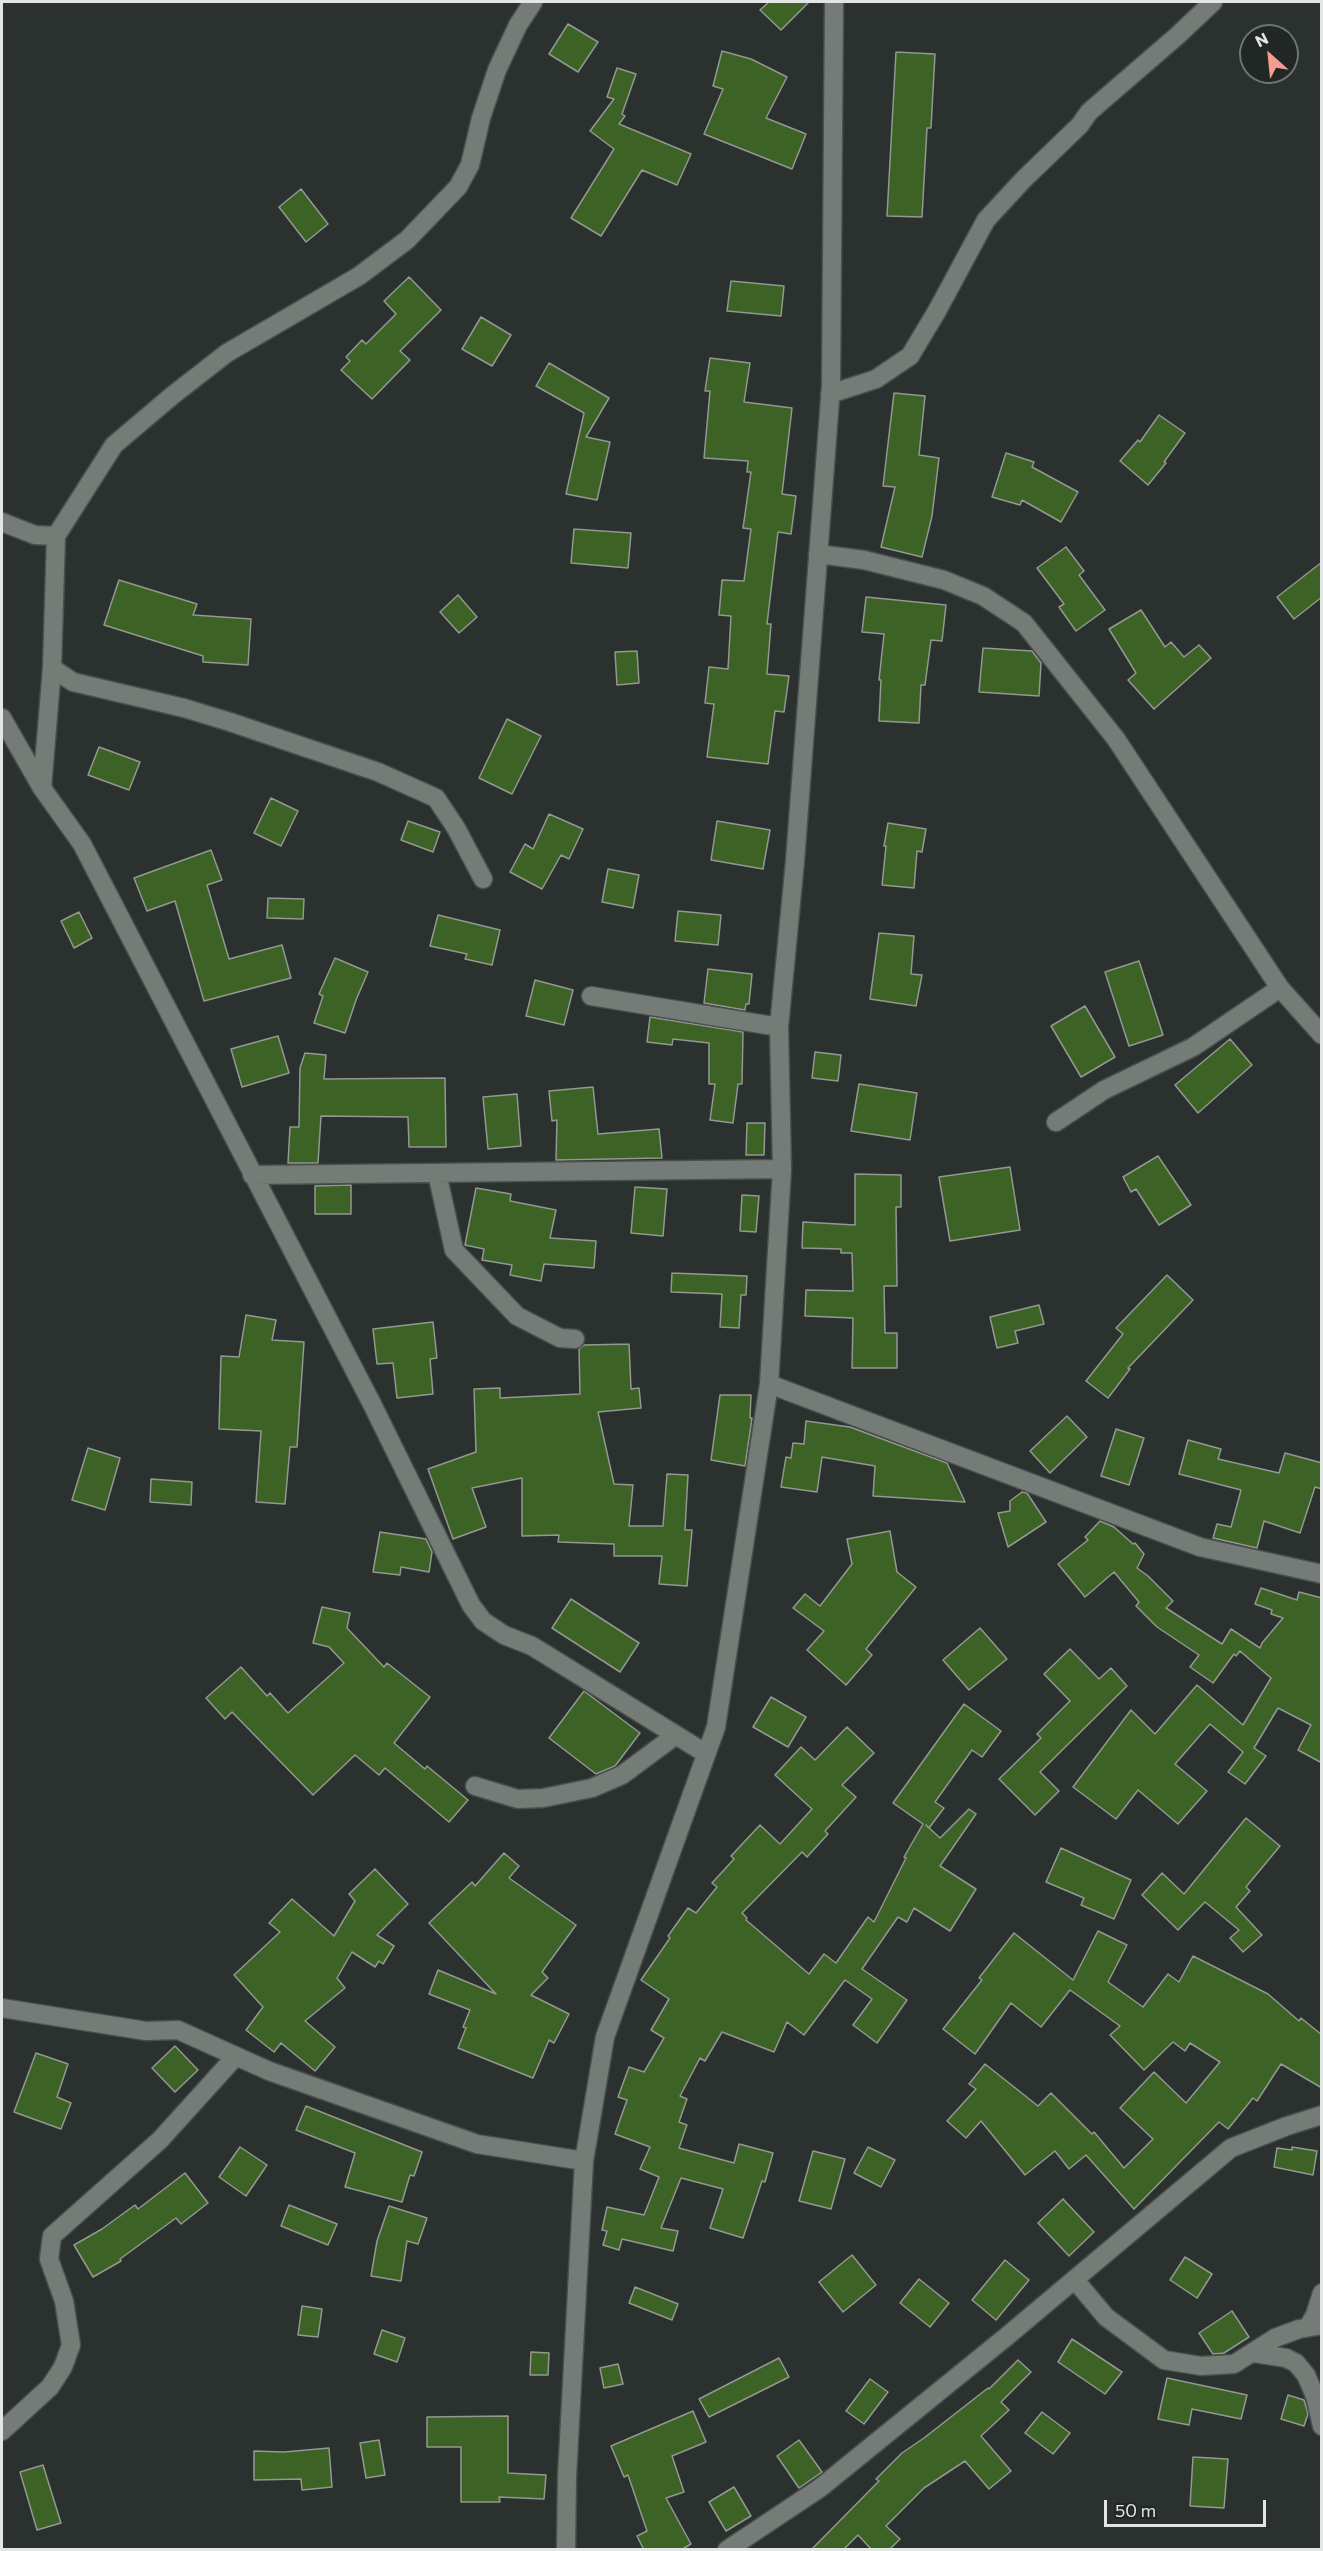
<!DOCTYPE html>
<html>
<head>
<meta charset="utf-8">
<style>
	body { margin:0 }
	#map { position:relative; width:1323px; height:2551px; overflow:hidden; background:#2b312e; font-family:Commissioner,sans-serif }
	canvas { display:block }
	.frame { position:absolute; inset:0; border:3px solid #e3e6e4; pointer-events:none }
	.north { position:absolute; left:1239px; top:24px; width:60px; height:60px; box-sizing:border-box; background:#212724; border:2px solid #6f7371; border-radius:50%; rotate:333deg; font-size:16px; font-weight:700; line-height:24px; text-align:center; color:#e3e6e4 }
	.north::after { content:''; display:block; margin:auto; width:21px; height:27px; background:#f59c93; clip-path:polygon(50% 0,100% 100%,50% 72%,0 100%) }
	.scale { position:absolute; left:1104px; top:2500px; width:162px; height:27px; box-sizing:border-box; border:3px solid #e3e6e4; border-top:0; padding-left:8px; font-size:18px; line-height:21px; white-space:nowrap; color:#e3e6e4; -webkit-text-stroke:4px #212724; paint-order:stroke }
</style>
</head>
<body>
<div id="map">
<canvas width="1323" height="2551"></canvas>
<div class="frame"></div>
<div class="north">N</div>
<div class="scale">50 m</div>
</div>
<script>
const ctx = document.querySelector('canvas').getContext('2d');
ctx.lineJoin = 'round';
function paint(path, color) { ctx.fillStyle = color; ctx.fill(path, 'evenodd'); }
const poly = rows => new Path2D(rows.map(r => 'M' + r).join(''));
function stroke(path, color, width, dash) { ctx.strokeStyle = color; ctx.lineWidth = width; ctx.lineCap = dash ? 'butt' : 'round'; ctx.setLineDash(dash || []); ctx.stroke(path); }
const building = poly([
	[769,2,809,2,781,30,760,10,769,2],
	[568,24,598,42,578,72,549,54,568,24],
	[722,51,751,59,787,77,766,118,806,134,792,169,704,134,723,89,713,86,722,51],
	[896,52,935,54,931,128,927,128,922,217,887,216,896,52],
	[617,68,636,74,622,114,625,116,619,124,691,154,677,185,642,170,601,236,571,218,614,149,590,131,614,99,607,97,617,68],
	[301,189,328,224,306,242,279,207,301,189],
	[409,277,441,310,400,351,410,360,372,399,341,370,350,361,346,357,362,340,366,344,396,314,384,301,409,277],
	[731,281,784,286,781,316,727,311,731,281],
	[481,317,511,335,492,366,462,349,481,317],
	[710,358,750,363,744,402,792,408,782,494,796,496,791,534,778,532,767,624,771,624,767,674,789,676,784,712,775,711,768,764,707,757,714,704,705,703,709,667,728,669,731,616,719,615,722,580,744,581,751,529,743,528,751,472,747,472,748,461,704,458,710,391,705,391,710,358],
	[549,363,609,398,586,437,610,442,597,500,566,494,584,413,536,386,549,363],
	[894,393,925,396,919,455,939,458,932,516,922,557,881,547,895,487,883,486,894,393],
	[1159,415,1185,433,1164,462,1166,463,1148,485,1120,461,1138,440,1140,442,1159,415],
	[1006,453,1034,462,1032,467,1078,492,1061,522,1022,500,1020,505,992,497,1006,453],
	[574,529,631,533,628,568,571,563,574,529],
	[1066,547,1084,571,1079,575,1105,610,1076,631,1059,607,1064,604,1037,568,1066,547],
	[1322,562,1322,597,1294,619,1277,597,1322,562],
	[119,580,197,604,193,615,251,619,248,665,203,662,203,656,104,625,119,580],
	[458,595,477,617,459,633,440,612,458,595],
	[866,597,946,605,942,641,931,640,925,685,921,685,919,723,879,721,881,680,879,680,884,634,862,632,866,597],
	[1141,610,1165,647,1171,642,1184,657,1199,645,1211,658,1154,709,1128,680,1136,673,1109,629,1141,610],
	[983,648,1032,651,1041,663,1039,696,979,692,983,648],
	[637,651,639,683,617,685,615,652,637,651],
	[507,719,541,736,512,794,479,778,507,719],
	[99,747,140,762,129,790,88,775,99,747],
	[271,798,298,811,281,846,254,833,271,798],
	[549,814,583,829,569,859,561,855,542,889,510,872,525,844,533,849,549,814],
	[408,821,440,832,433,852,401,840,408,821],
	[717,821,770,830,763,869,711,860,717,821],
	[888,823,926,829,922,852,917,851,914,888,882,885,886,846,884,846,888,823],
	[211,850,222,880,207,885,229,959,282,945,291,978,204,1001,175,901,147,911,134,878,211,850],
	[608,869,639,875,633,908,602,902,608,869],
	[268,898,304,899,303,919,267,918,268,898],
	[678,911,721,915,718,945,675,941,678,911],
	[79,912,92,938,74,948,61,921,79,912],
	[438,915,500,930,492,965,465,959,467,954,430,946,438,915],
	[879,933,914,936,911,974,922,975,916,1006,870,999,879,933],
	[335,958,368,972,356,1000,345,1033,314,1023,323,996,319,994,335,958],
	[1139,961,1163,1035,1129,1046,1105,972,1139,961],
	[708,969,752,974,749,1004,746,1004,745,1010,704,1003,708,969],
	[535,980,573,990,564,1025,526,1016,535,980],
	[1085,1006,1115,1057,1081,1077,1051,1026,1085,1006],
	[650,1017,743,1032,742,1084,738,1084,733,1123,710,1120,715,1084,709,1084,709,1043,673,1039,672,1045,647,1042,650,1017],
	[278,1036,289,1073,242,1087,231,1049,278,1036],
	[1230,1039,1252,1065,1198,1113,1175,1085,1230,1039],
	[815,1052,841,1055,838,1081,812,1078,815,1052],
	[305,1053,326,1055,324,1079,445,1078,446,1147,409,1147,408,1117,321,1116,318,1163,288,1163,290,1127,299,1127,300,1068,305,1053],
	[859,1084,917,1093,910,1140,851,1131,859,1084],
	[593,1087,598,1134,659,1129,662,1158,556,1160,557,1120,552,1121,549,1091,593,1087],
	[517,1094,521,1146,488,1149,483,1097,517,1094],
	[747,1123,765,1123,764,1155,746,1155,747,1123],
	[1158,1156,1191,1205,1159,1225,1136,1189,1131,1192,1123,1177,1158,1156],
	[1010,1167,1020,1230,950,1241,939,1177,1010,1167],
	[855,1174,901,1175,901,1207,896,1207,897,1286,884,1286,885,1333,897,1333,897,1368,852,1368,853,1318,805,1316,806,1290,853,1291,852,1253,841,1253,841,1249,802,1248,803,1222,855,1225,855,1174],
	[351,1185,351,1214,315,1214,315,1186,351,1185],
	[635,1187,667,1189,663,1236,631,1233,635,1187],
	[476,1188,511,1194,510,1201,556,1210,550,1238,596,1241,594,1268,544,1264,541,1281,510,1275,512,1265,482,1260,484,1249,465,1245,476,1188],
	[742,1195,759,1196,756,1232,740,1231,742,1195],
	[672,1273,747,1276,746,1295,741,1295,739,1328,720,1327,722,1294,671,1292,672,1273],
	[1167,1275,1193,1300,1128,1368,1130,1369,1108,1398,1086,1381,1123,1334,1116,1328,1167,1275],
	[1039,1305,1044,1324,1015,1331,1018,1343,997,1348,990,1317,1039,1305],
	[246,1315,276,1320,272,1340,304,1342,297,1447,290,1447,285,1504,256,1502,261,1431,219,1429,221,1356,239,1357,246,1315],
	[433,1322,437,1358,430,1359,433,1394,397,1398,393,1363,377,1364,373,1329,433,1322],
	[629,1344,631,1389,639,1388,641,1408,598,1412,614,1484,633,1485,629,1526,663,1526,667,1474,688,1475,685,1530,692,1530,687,1586,659,1584,662,1556,614,1556,614,1544,558,1542,559,1535,522,1536,522,1478,472,1488,486,1527,453,1539,428,1469,476,1452,474,1389,500,1388,500,1398,580,1394,579,1349,584,1345,629,1344],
	[720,1395,751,1395,750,1418,752,1418,745,1466,711,1460,720,1395],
	[1067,1416,1087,1437,1050,1473,1030,1451,1067,1416],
	[806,1421,850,1427,947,1463,965,1502,873,1496,875,1466,822,1457,817,1492,781,1487,786,1457,791,1458,793,1443,804,1444,806,1421],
	[1116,1429,1144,1438,1129,1485,1101,1476,1116,1429],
	[1188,1440,1221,1449,1218,1459,1279,1473,1285,1453,1322,1463,1322,1489,1315,1487,1300,1533,1264,1521,1257,1548,1213,1538,1217,1524,1231,1527,1241,1490,1179,1474,1188,1440],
	[88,1448,120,1458,105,1510,72,1500,88,1448],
	[151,1479,192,1482,191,1505,150,1502,151,1479],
	[1022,1492,1027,1493,1046,1522,1008,1547,998,1513,1010,1511,1010,1501,1022,1492],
	[1100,1521,1114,1527,1133,1544,1135,1543,1144,1554,1137,1568,1148,1576,1173,1601,1166,1608,1222,1644,1231,1629,1260,1648,1262,1643,1283,1618,1271,1614,1272,1610,1255,1604,1261,1588,1297,1600,1299,1592,1322,1598,1322,1763,1298,1750,1311,1725,1278,1708,1254,1748,1266,1756,1245,1784,1228,1772,1243,1752,1210,1724,1175,1764,1207,1791,1178,1824,1138,1790,1116,1819,1073,1787,1131,1710,1155,1734,1197,1685,1243,1725,1271,1678,1240,1651,1236,1656,1234,1654,1213,1683,1190,1667,1199,1655,1157,1627,1136,1606,1139,1602,1114,1572,1085,1597,1058,1564,1088,1540,1085,1537,1100,1521],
	[890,1531,897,1572,916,1587,866,1649,872,1655,846,1685,807,1650,824,1631,793,1608,805,1594,820,1606,852,1564,847,1539,890,1531],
	[380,1532,426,1539,432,1552,429,1572,401,1567,400,1575,373,1572,380,1532],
	[571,1599,639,1643,620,1672,552,1628,571,1599],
	[322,1607,350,1613,347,1628,384,1667,387,1663,430,1697,394,1743,425,1769,427,1766,468,1800,449,1822,385,1768,379,1775,355,1755,313,1795,232,1712,225,1719,206,1698,241,1667,267,1696,270,1693,288,1713,344,1663,329,1647,313,1643,322,1607],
	[980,1628,1007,1659,969,1690,943,1660,980,1628],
	[1070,1649,1099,1679,1111,1668,1127,1686,1040,1772,1059,1791,1035,1815,999,1779,1041,1738,1037,1734,1070,1701,1044,1674,1070,1649],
	[584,1691,640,1733,615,1766,596,1774,549,1738,584,1691],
	[771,1697,806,1717,788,1747,753,1727,771,1697],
	[964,1704,1001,1731,982,1757,972,1750,935,1802,944,1808,929,1828,926,1825,940,1838,969,1809,976,1814,940,1866,976,1889,950,1931,914,1908,907,1922,898,1917,862,1969,907,2000,877,2043,853,2025,872,1999,845,1980,804,2035,787,2022,774,2052,722,2032,705,2061,700,2058,680,2096,687,2099,679,2122,687,2125,679,2148,734,2163,739,2144,773,2153,765,2182,762,2181,743,2238,710,2228,723,2189,681,2178,661,2228,678,2231,673,2251,622,2239,619,2250,603,2245,607,2231,602,2230,607,2207,644,2215,659,2177,640,2169,650,2147,615,2134,627,2100,618,2097,629,2067,644,2072,664,2038,651,2030,669,1999,641,1980,670,1938,668,1936,688,1908,696,1913,717,1887,712,1883,734,1859,731,1856,760,1825,780,1844,812,1809,775,1775,801,1747,815,1760,847,1727,874,1753,842,1785,856,1797,825,1831,828,1834,807,1857,802,1852,742,1913,747,1918,746,1920,809,1974,824,1954,836,1963,868,1917,874,1922,906,1858,904,1857,923,1824,893,1803,964,1704],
	[1246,1818,1280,1846,1246,1887,1250,1891,1236,1907,1262,1935,1243,1952,1230,1938,1239,1930,1205,1902,1178,1930,1142,1895,1162,1873,1184,1894,1246,1818],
	[1061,1848,1131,1880,1114,1919,1081,1905,1084,1898,1046,1882,1061,1848],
	[504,1853,519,1866,509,1878,576,1925,542,1972,548,1978,531,1995,569,2014,554,2043,549,2040,533,2078,458,2048,466,2028,463,2027,470,2010,429,1994,438,1970,496,1994,429,1923,472,1882,475,1886,504,1853],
	[375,1869,408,1904,377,1935,394,1946,383,1964,379,1961,375,1967,352,1952,337,1978,345,1988,305,2021,335,2047,315,2071,281,2043,274,2052,246,2030,263,2007,234,1975,280,1932,269,1923,292,1899,334,1936,355,1901,349,1894,375,1869],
	[1098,1931,1127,1945,1108,1982,1143,2007,1168,1974,1179,1982,1193,1956,1268,1994,1299,2021,1301,2018,1322,2035,1322,2088,1281,2064,1257,2101,1253,2098,1228,2129,1219,2122,1134,2209,1086,2155,1069,2169,1055,2151,1025,2175,981,2121,966,2138,947,2121,976,2089,969,2084,985,2064,1038,2106,1051,2093,1092,2134,1094,2132,1124,2168,1153,2139,1120,2108,1154,2072,1186,2103,1220,2062,1190,2043,1185,2051,1173,2042,1144,2070,1110,2035,1120,2026,1070,1990,1041,2027,1011,2003,975,2054,943,2029,982,1980,979,1978,1014,1933,1073,1980,1098,1931],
	[175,2046,198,2070,175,2092,152,2068,175,2046],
	[36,2053,68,2064,57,2097,71,2103,61,2129,14,2112,36,2053],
	[306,2106,422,2152,414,2176,410,2175,402,2202,345,2187,355,2153,296,2130,306,2106],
	[240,2147,267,2165,246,2196,219,2177,240,2147],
	[868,2147,895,2160,881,2187,854,2173,868,2147],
	[1292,2147,1317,2151,1313,2175,1274,2167,1277,2148,1292,2150,1292,2147],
	[813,2151,845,2159,831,2209,799,2201,813,2151],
	[185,2173,208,2203,181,2224,176,2218,120,2259,121,2261,93,2277,74,2245,102,2229,135,2205,138,2209,185,2173],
	[1063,2199,1094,2232,1069,2256,1038,2223,1063,2199],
	[289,2205,337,2224,328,2245,281,2226,289,2205],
	[389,2206,427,2218,418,2244,407,2241,401,2281,371,2276,377,2241,389,2206],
	[852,2255,876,2285,843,2312,819,2282,852,2255],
	[1185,2257,1212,2274,1197,2298,1170,2280,1185,2257],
	[1005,2260,1029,2280,996,2320,972,2300,1005,2260],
	[919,2279,949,2303,930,2327,900,2303,919,2279],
	[635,2287,678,2304,672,2320,629,2303,635,2287],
	[302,2306,322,2309,318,2337,298,2335,302,2306],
	[1232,2311,1249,2337,1224,2353,1213,2354,1199,2333,1232,2311],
	[382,2330,405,2338,397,2362,374,2354,382,2330],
	[1072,2339,1122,2372,1105,2394,1058,2362,1072,2339],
	[531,2352,549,2353,548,2375,530,2375,531,2352],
	[779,2358,789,2377,709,2417,699,2399,779,2358],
	[1018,2360,1031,2372,1001,2402,1009,2410,981,2436,1011,2471,989,2489,965,2461,924,2488,886,2526,900,2539,889,2550,872,2550,858,2535,843,2550,811,2550,879,2481,876,2479,902,2453,924,2438,988,2388,989,2389,1018,2360],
	[618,2364,623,2384,604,2388,600,2368,618,2364],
	[1167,2378,1247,2395,1241,2419,1192,2409,1189,2425,1158,2419,1167,2378],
	[870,2379,888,2392,864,2424,846,2411,870,2379],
	[1288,2395,1304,2400,1308,2414,1304,2426,1281,2419,1288,2395],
	[693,2411,706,2442,672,2456,684,2492,666,2498,691,2544,681,2550,644,2550,637,2536,647,2531,628,2475,624,2477,611,2446,693,2411],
	[1042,2412,1070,2433,1053,2454,1025,2433,1042,2412],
	[508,2416,508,2473,546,2475,544,2499,499,2497,500,2502,461,2502,461,2447,427,2447,427,2417,508,2416],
	[379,2440,385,2475,366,2478,360,2443,379,2440],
	[799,2440,822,2472,799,2488,777,2456,799,2440],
	[329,2448,332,2487,302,2490,301,2479,254,2480,254,2451,284,2452,329,2448],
	[1193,2457,1228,2459,1224,2508,1190,2506,1193,2457],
	[43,2465,61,2523,37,2530,20,2472,43,2465],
	[734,2487,751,2516,726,2531,709,2502,734,2487]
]);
const minor = poly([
	[830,394,876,379,910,356,937,311,986,220,1024,179,1080,125,1089,112,1177,36,1213,2],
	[2,522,35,535,56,536,114,445,173,395,227,353,359,276,407,240,458,187,470,165,481,118,497,70,518,25,533,2],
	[818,554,864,560,944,580,983,596,1024,623,1116,739,1280,988,1322,1035],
	[52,668,56,536],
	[2,718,42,788,82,844,372,1404,471,1605,483,1621,504,1635,532,1646,705,1753],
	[42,788,52,668,73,682,184,708,230,722,378,772,436,798,456,828,483,879],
	[591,996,779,1027],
	[1056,1122,1104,1090,1193,1047,1280,988],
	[437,1173,454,1250,517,1316,560,1338,575,1339],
	[252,1175,782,1169],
	[769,1384,1200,1547,1322,1574],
	[475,1786,518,1799,543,1798,592,1788,622,1775,676,1735],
	[2,2008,146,2031,178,2030,269,2071,477,2144,584,2161],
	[1075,2280,1106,2317,1164,2360,1201,2366,1234,2364,1275,2338,1299,2329,1322,2325],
	[1308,2327,1315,2315,1322,2293],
	[1254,2353,1286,2358,1296,2363,1306,2375,1315,2396,1322,2426],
	[2,2431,50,2387,63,2367,71,2345,64,2301,49,2259,52,2236,160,2140,236,2056],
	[566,2550,567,2477,584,2161,605,2037,716,1727,769,1384,782,1169,779,1027,795,861,831,386,834,2],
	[727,2550,820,2488,1006,2337,1231,2148,1287,2126,1322,2115]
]);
paint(building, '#3c6226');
stroke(building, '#949892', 1.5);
stroke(minor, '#4a4e4c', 21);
stroke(minor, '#757c78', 18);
</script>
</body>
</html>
